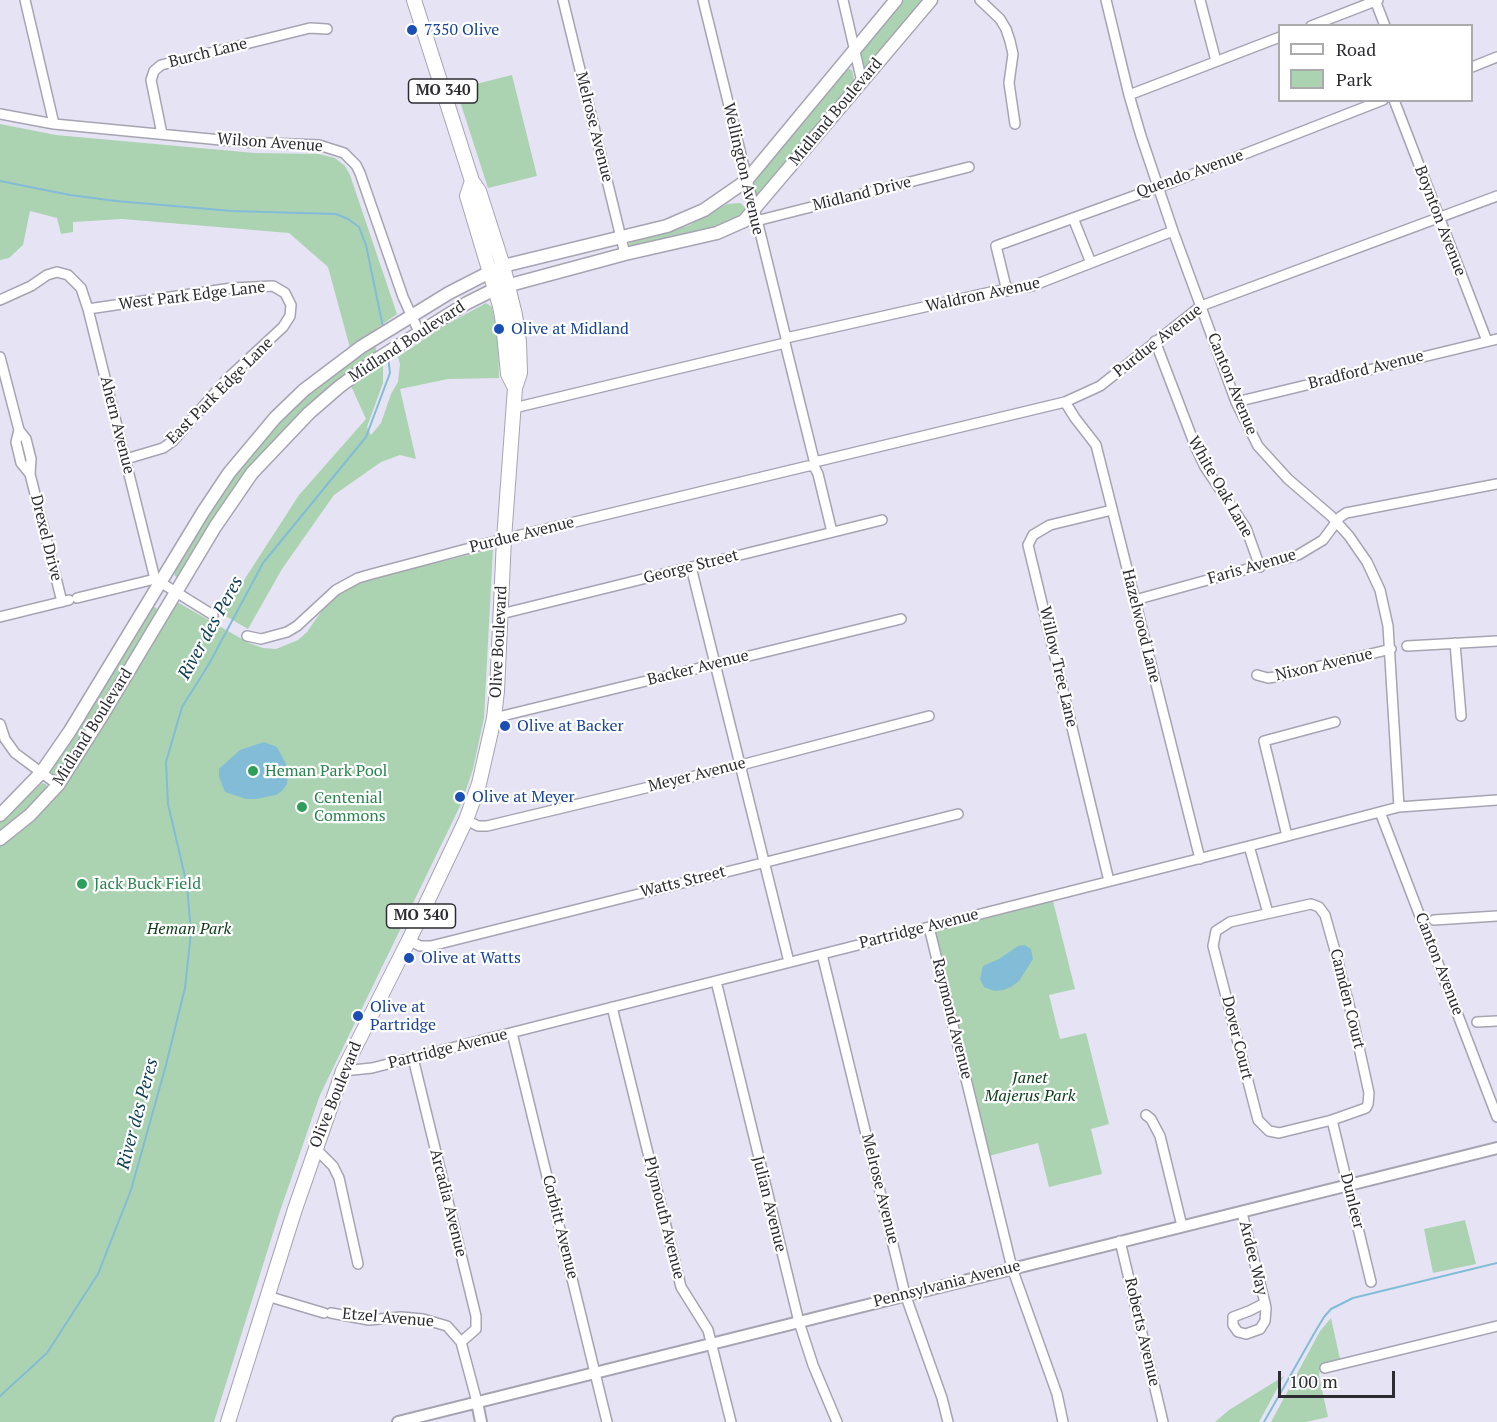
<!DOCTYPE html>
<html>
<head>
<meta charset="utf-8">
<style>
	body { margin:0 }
	#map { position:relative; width:1497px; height:1422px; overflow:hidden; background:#e6e4f4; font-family:"PT Serif",serif }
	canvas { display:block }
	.legend { position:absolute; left:1278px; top:24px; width:195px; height:78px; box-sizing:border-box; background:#fff; border:2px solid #ababad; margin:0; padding:8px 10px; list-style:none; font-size:18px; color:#2d2c32 }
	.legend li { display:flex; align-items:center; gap:12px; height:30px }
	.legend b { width:30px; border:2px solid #ababad }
	.scale { position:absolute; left:1278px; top:1371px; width:117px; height:27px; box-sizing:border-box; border:3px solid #2d2c32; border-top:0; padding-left:8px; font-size:18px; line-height:21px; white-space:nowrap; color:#2d2c32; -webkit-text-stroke:4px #fff; paint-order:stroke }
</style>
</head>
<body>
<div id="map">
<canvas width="1497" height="1422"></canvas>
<ul class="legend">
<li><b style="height:8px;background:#fff"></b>Road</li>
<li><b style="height:16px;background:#acd3b1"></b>Park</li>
</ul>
<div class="scale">100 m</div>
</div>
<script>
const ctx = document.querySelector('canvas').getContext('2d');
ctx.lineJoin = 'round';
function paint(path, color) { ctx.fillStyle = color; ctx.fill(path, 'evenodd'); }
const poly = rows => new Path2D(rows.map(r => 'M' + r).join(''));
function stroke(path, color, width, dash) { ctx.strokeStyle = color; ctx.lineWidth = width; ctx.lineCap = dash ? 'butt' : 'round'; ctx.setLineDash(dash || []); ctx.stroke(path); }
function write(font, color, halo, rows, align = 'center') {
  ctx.font = font + ' "PT Serif",serif'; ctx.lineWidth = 4.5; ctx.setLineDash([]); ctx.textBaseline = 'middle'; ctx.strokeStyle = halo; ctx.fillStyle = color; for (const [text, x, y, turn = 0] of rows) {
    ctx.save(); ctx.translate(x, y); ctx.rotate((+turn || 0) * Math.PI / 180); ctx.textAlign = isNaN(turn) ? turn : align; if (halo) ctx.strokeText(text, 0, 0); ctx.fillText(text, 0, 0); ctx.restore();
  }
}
const green = poly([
	[904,0,928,0,864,71,859,55,861,51],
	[846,68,852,70,855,83,758,197,755,195,752,180],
	[512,75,537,176,488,188,456,89],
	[0,124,56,135,255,153,319,154,335,158,345,166,350,175,397,314,350,348,328,267,289,233,122,219,73,222,73,232,61,234,57,218,30,211,23,245,9,258,0,260],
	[740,203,745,207,745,211,729,223,631,247,629,245,632,240,688,226,727,204],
	[486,303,492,307,498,337,499,378,448,379,400,389,416,459,400,455,381,462,334,495,282,569,248,629,222,614,299,495,366,419,351,386,383,364,383,383,367,427,371,435,381,423,391,394,398,382,400,364,398,357,444,326],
	[375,345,377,353,302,414,178,578,175,576,173,570,240,466,281,420,310,392,344,365],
	[493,549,484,718,473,769,462,802,320,1095,278,1217,214,1422,0,1422,0,845,31,819,177,602,249,643,263,648,276,649,298,640,307,632,323,609,334,598,362,581],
	[155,607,160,612,58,777,52,775,51,768,151,608],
	[42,783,46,784,48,791,0,835,0,821],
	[1053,901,1075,989,1049,995,1060,1039,1086,1033,1109,1124,1091,1129,1102,1174,1049,1187,1038,1143,989,1156,936,936,936,932,939,930],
	[1465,1220,1476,1264,1433,1273,1424,1229],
	[1331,1318,1340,1359,1324,1364,1320,1367,1319,1376,1328,1417,1306,1422,1271,1422,1320,1331],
	[1284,1376,1259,1422,1215,1422,1229,1410]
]);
const water = poly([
	[264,742,277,747,286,764,288,775,287,784,282,791,276,795,256,799,246,799,225,792,219,777,219,769,240,750],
	[1024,945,1031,949,1033,959,1019,981,1011,987,1003,990,995,991,984,987,980,979,983,966,999,959,1018,946]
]);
const stream = poly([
	[0,181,70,195,116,201,232,211,336,214,348,219,359,227,366,245,383,327],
	[0,1396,47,1353,98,1274,131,1190,166,1065,185,988,191,932,187,885,168,804,166,762,182,707,209,664,263,563,366,437,390,373,388,357],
	[1264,1422,1315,1332,1324,1317,1331,1309,1353,1298,1497,1263]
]);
const minor = poly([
	[25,0,54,124],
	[563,0,625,254],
	[703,0,786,338,991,292,1032,286,1173,231],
	[843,0,862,82],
	[980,0,1000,19,1006,29,1010,41,1013,54,1009,83,1015,124],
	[1106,0,1129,95,1141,136,1173,231,1236,402,1258,446,1288,479,1331,516,1349,536,1367,562,1380,590,1388,626,1399,807],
	[1200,0,1216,61],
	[1375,0,1385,26],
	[1311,26,1378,0],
	[1472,67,1497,57],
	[1129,95,1280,37],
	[1394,100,1487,341],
	[0,114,54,124,242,142,319,145,344,153,356,165,360,173,403,297,419,332],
	[162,134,151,80,154,71,161,65,310,28,327,29],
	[1073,218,1091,263],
	[756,221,969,167],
	[1007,291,996,246,1170,183,1383,100],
	[0,300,31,286,47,275,57,272,68,275,81,288,88,309,155,579],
	[88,309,232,288,273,286,285,293,291,305,290,316,283,327,227,379,173,441,163,448,126,459],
	[1155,341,1196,448,1205,467,1246,528,1260,567],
	[0,357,19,430,26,439,31,459,30,474,62,602],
	[1065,402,1075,418,1096,445,1200,859],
	[1236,402,1497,339],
	[514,408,785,343,814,460,819,461,1065,402,1100,386,1201,306,1497,196],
	[19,430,16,442,21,463,30,474],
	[691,567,789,962],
	[77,598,155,579,213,615],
	[1135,600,1298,555,1323,540,1340,517,1346,513,1497,484],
	[501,614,882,520],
	[0,617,69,600],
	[247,636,261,639,287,632,297,626,336,590,358,578,372,574,504,539,808,466,814,466,818,474,832,532],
	[1455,643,1461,716],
	[1407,646,1497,641],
	[1257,675,1268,678,1275,677,1391,649],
	[494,718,901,619],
	[0,724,5,739,15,753,58,785],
	[1380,812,1497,1117],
	[466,820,478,826,487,826,741,765,929,716],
	[1287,836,1264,741,1335,722],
	[1249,846,1268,913],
	[1109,881,1028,545,1033,535,1050,525,1112,510],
	[1311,904,1319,907,1325,915,1334,947,1353,1020,1369,1093,1368,1104,1366,1108,1332,1120,1279,1133,1269,1131,1258,1120,1213,946,1216,931,1230,922,1311,904],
	[1434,920,1497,916],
	[929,927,1012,1268,1057,1394,1063,1422],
	[409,940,420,946,431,946,958,814],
	[822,954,905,1294,942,1398,948,1422],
	[716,981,799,1322,813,1365,837,1422],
	[612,1007,681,1287,708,1330,731,1422],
	[1477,1022,1497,1021],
	[512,1033,607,1422],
	[413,1058,476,1316,476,1329,461,1342],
	[343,1071,372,1068,1257,844,1399,807,1497,800],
	[1146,1115,1151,1119,1160,1136,1182,1226],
	[1332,1120,1371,1282],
	[315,1148,333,1166,339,1178,358,1264],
	[1242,1213,1265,1303,1266,1308,1265,1321,1260,1329,1246,1334,1238,1332,1233,1325,1233,1317,1249,1311,1265,1303],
	[1120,1241,1163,1422],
	[267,1296,324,1313],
	[331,1313,369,1320,401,1317,423,1319,447,1326,461,1342,477,1402],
	[1325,1368,1497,1326]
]);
const tertiary = poly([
	[477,1402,481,1422],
	[398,1422,1497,1148]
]);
const secondary = poly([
	[0,815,41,773,70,731,203,512,229,473,275,418,304,390,361,347,449,293,490,272,503,266,667,226,704,210,746,181,896,0],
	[0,839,30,815,58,785,103,714,215,527,252,473,309,413,339,387,377,359,467,303,495,289,625,254,717,233,744,221,931,0]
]);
const primary = poly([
	[472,181,467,196,500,306,503,323,508,374,515,388],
	[228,1422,295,1209,343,1071,409,940,466,820,479,784,494,718,497,691,504,539,515,388,520,373,519,342,515,315,503,266,479,191,472,181,414,0]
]);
const markers = [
	[412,30,6,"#1a4fb4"],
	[499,329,6,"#1a4fb4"],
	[505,726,6,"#1a4fb4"],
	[253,771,6,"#2e9e5b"],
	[460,797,6,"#1a4fb4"],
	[302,807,6,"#2e9e5b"],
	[82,884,6,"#2e9e5b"],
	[409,958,6,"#1a4fb4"],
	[358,1016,6,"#1a4fb4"]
];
const shields = [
	[443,91,69],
	[421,916,69]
];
const shieldNames = [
	["MO 340",443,91],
	["MO 340",421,916]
];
const transitNames = [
	["7350 Olive",424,30],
	["Olive at Midland",511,329],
	["Olive at Backer",517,726],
	["Olive at Meyer",472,797],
	["Olive at Watts",421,958],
	["Olive at",370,1007],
	["Partridge",370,1025]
];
const streetNames = [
	["Burch Lane",208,53,-14],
	["Midland Boulevard",836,112,-50],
	["Melrose Avenue",594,127,76],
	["Wilson Avenue",270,143,4],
	["Wellington Avenue",743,169,77],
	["Quendo Avenue",1190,174,-20],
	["Midland Drive",862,194,-14],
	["Boynton Avenue",1440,221,69],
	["Waldron Avenue",983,295,-12],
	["West Park Edge Lane",192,296,-7],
	["Purdue Avenue",1158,341,-38],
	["Midland Boulevard",407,342,-33],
	["Bradford Avenue",1366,370,-14],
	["Canton Avenue",1232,384,68],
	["East Park Edge Lane",220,391,-45],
	["Ahern Avenue",117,425,76],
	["White Oak Lane",1220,487,60],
	["Purdue Avenue",522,535,-14],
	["Drexel Drive",46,538,76],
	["George Street",691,567,-14],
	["Faris Avenue",1252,567,-16],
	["Hazelwood Lane",1141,626,76],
	["Olive Boulevard",499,642,-87],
	["Nixon Avenue",1324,665,-13],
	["Willow Tree Lane",1058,667,77],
	["Backer Avenue",698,668,-14],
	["Midland Boulevard",93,727,-58],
	["Meyer Avenue",697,775,-14],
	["Watts Street",683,882,-14],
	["Partridge Avenue",919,929,-14],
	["Canton Avenue",1439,964,69],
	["Camden Court",1347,999,76],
	["Raymond Avenue",952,1019,76],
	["Dover Court",1237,1038,76],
	["Partridge Avenue",448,1049,-14],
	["Olive Boulevard",336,1095,-68],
	["Melrose Avenue",880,1189,76],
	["Dunleer",1352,1201,76],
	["Arcadia Avenue",448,1203,76],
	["Julian Avenue",769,1204,76],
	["Plymouth Avenue",664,1218,76],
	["Corbitt Avenue",560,1227,76],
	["Ardee Way",1253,1258,76],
	["Pennsylvania Avenue",947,1284,-14],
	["Etzel Avenue",388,1318,5],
	["Roberts Avenue",1142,1332,77]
];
const leisureNames = [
	["Heman Park Pool",265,771],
	["Centenial",314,798],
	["Commons",314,816],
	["Jack Buck Field",94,884]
];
const parkNames = [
	["Heman Park",189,929],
	["Janet",1030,1078],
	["Majerus Park",1030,1096]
];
const waterNames = [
	["River des Peres",211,628,-61],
	["River des Peres",138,1114,-75]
];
paint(green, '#acd3b1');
paint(water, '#82bcd7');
stroke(stream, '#82bcd7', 2);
stroke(minor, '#a6a4b3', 12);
stroke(tertiary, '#a6a4b3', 14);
stroke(secondary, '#a6a4b3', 15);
stroke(primary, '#a6a4b3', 16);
stroke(minor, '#fff', 9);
stroke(tertiary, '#fff', 10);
stroke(secondary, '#fff', 12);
stroke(primary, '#fff', 14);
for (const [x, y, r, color] of markers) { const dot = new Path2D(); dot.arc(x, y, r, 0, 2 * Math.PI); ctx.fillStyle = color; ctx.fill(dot); stroke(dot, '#fff', 2); }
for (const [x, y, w] of shields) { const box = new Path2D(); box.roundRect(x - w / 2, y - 12, w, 24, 4.5); ctx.fillStyle = '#fff'; ctx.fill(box); stroke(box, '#2d2c32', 1.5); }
write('bold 15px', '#2d2c32', null, shieldNames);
write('16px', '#164399', '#fff', transitNames, 'left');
write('16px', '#2d2c32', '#fff', streetNames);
write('16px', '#27864d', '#fff', leisureNames, 'left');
write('italic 16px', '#0b3d19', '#fff', parkNames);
write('italic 18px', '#0f4054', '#fff', waterNames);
</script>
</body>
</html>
